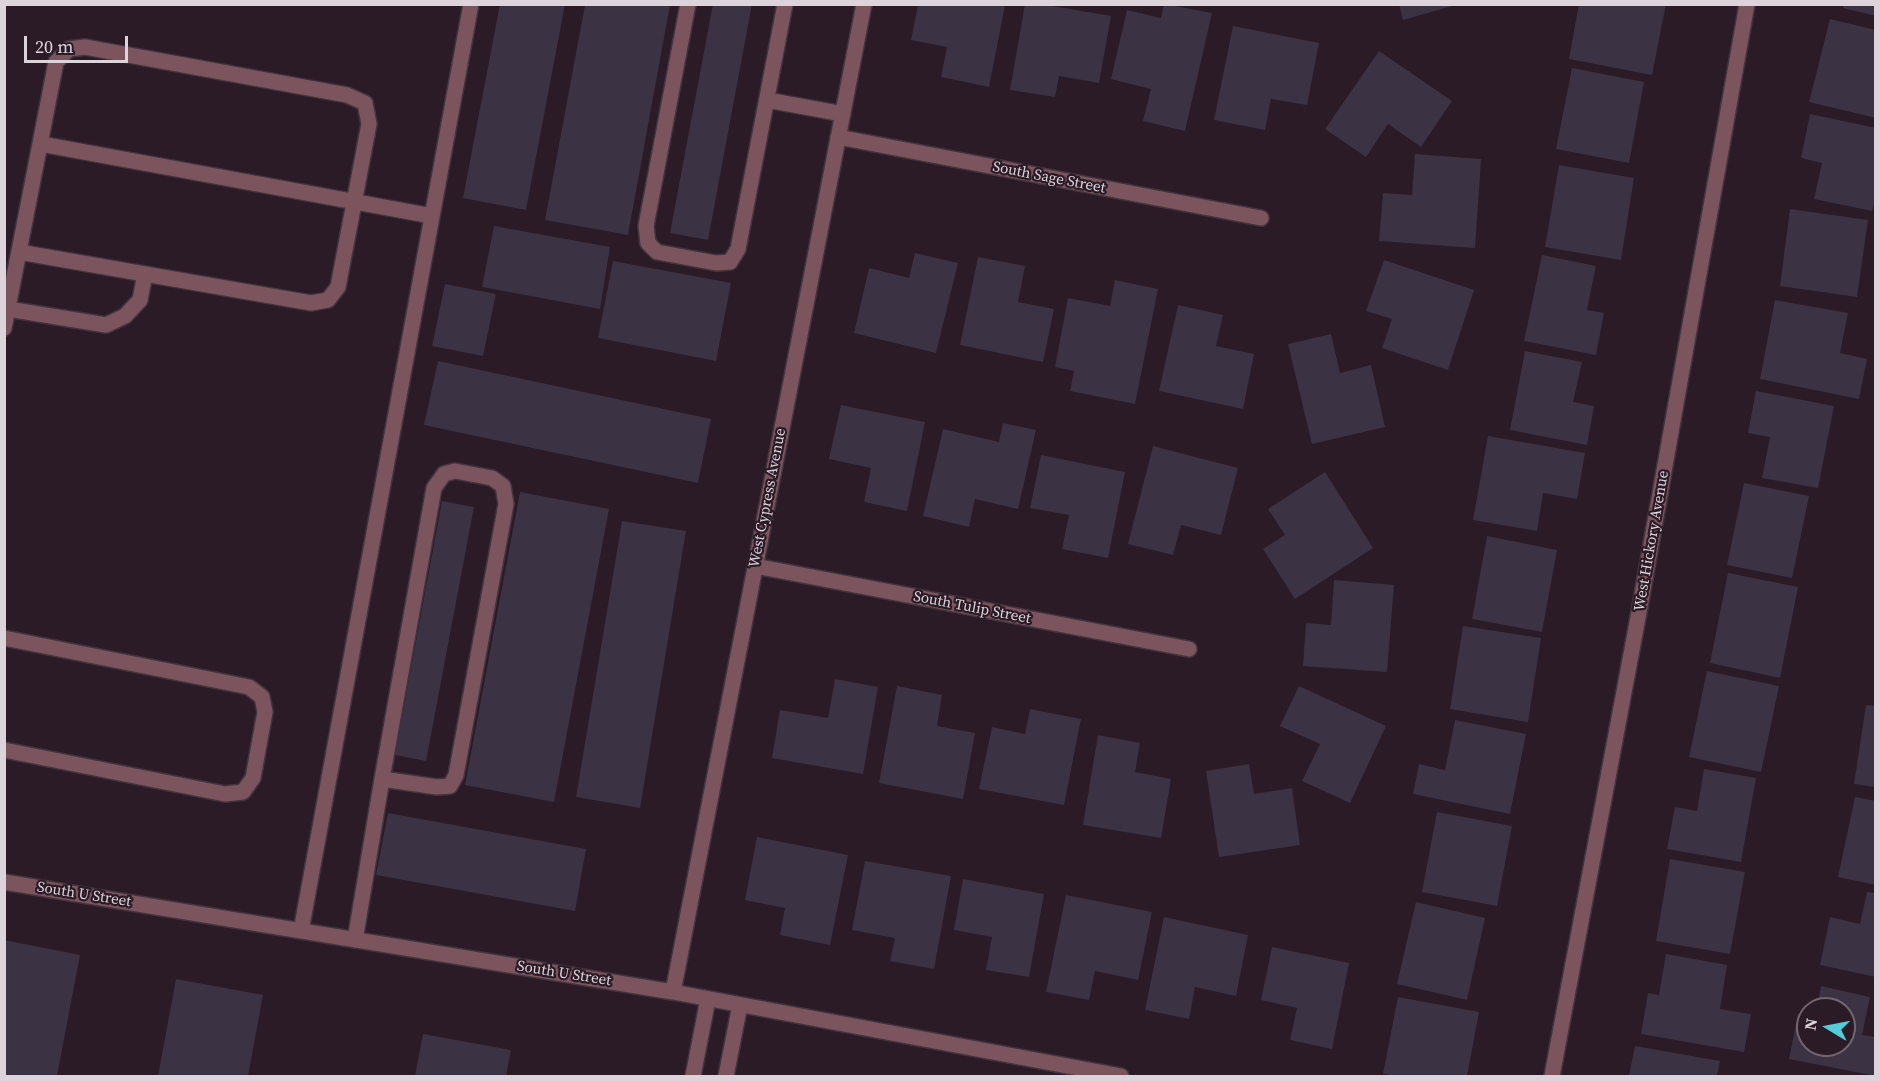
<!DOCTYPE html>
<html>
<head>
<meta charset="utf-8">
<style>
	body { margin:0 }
	#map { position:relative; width:1880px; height:1081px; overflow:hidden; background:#2a1b26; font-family:"Source Serif 4",serif }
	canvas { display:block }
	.frame { position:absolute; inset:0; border:6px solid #ddd3da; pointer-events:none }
	.north { position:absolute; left:1796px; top:997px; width:60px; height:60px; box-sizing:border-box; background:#2a1b26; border:2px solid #72656e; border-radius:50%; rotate:280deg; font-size:16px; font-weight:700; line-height:24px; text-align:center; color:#ddd3da }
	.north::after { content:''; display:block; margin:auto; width:21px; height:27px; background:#52ccd6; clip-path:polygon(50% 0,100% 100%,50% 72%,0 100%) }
	.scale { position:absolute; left:24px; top:36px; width:104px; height:27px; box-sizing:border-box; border:3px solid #ddd3da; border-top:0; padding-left:8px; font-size:18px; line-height:21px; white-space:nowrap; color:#ddd3da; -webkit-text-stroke:4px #2a1b26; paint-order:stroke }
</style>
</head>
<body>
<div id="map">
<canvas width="1880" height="1081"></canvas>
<div class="frame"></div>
<div class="north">N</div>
<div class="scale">20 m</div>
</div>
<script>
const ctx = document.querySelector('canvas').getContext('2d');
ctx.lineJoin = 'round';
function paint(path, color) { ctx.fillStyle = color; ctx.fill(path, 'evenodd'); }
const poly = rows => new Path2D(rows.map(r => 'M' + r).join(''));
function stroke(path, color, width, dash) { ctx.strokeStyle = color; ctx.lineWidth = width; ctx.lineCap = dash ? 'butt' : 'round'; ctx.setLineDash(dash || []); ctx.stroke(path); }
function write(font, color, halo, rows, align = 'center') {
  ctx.font = font + ' "Source Serif 4",serif'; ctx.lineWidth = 4.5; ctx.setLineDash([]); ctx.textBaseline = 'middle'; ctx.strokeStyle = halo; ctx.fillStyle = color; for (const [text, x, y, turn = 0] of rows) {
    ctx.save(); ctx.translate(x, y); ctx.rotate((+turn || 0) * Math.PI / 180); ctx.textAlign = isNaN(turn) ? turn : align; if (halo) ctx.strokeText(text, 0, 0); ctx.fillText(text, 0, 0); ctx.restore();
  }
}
const building = poly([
	[500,4,565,4,526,210,463,198],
	[713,4,752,4,708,240,670,233],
	[1025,4,1041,4,1111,16,1099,83,1059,76,1055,97,1010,90],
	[1164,4,1212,13,1185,131,1143,121,1151,89,1111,79,1127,10,1161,18],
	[1399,4,1456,4,1456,5,1403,20],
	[1579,4,1666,4,1652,75,1569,59],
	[1844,4,1876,4,1876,16,1843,8],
	[585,5,670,5,628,235,545,220],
	[918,5,1005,5,989,87,941,77,947,47,911,40],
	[1830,19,1876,30,1876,118,1809,102],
	[1233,26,1319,43,1307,105,1271,99,1265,130,1214,120],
	[1379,51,1452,101,1421,147,1388,124,1366,157,1325,129],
	[1572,68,1644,82,1629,163,1556,149],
	[1810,114,1876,128,1876,197,1872,211,1814,199,1822,163,1801,158],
	[1415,154,1481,159,1475,248,1379,241,1383,193,1412,195],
	[1559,165,1634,178,1621,260,1545,247],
	[1790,209,1868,220,1857,297,1780,286],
	[494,226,610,247,600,309,482,287],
	[915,253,958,263,936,353,854,333,869,268,909,278],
	[1542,255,1596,266,1587,310,1604,313,1596,355,1524,341],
	[978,257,1025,266,1018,302,1054,309,1043,362,960,345],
	[1384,260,1474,290,1448,370,1382,348,1392,319,1366,311],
	[613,261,731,283,716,361,598,338],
	[1115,280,1158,289,1135,404,1070,391,1074,371,1055,367,1068,298,1110,306],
	[445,284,496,294,483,356,432,346],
	[1775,300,1848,313,1840,353,1867,359,1859,399,1760,379],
	[1178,305,1223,315,1216,346,1254,354,1243,409,1159,391],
	[1331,334,1340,373,1371,365,1385,427,1312,444,1288,344],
	[1525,351,1582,362,1573,402,1594,406,1587,445,1510,430],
	[438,361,711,419,698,483,424,425],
	[1756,391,1834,406,1818,488,1762,478,1770,437,1748,433],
	[841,405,925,422,907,511,864,502,871,468,829,459],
	[1003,423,1036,430,1018,509,975,499,969,527,923,516,943,429,999,442],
	[1488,436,1585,453,1577,499,1543,493,1537,531,1473,520],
	[1153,446,1238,468,1221,535,1181,525,1173,555,1128,544],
	[1041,455,1125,472,1108,558,1062,549,1069,515,1030,508],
	[1325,472,1373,548,1295,599,1263,549,1285,535,1268,509],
	[1744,483,1809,496,1792,578,1727,565],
	[520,492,609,509,554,802,465,785],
	[442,501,474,507,426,761,395,755],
	[622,521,686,531,640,808,576,797],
	[1487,536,1557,550,1542,632,1472,619],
	[1728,573,1798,587,1780,678,1710,663],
	[1334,580,1394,585,1387,672,1303,666,1306,623,1331,625],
	[1463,626,1541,638,1528,722,1450,709],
	[1707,671,1779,686,1761,772,1689,757],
	[835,679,878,687,863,774,772,758,780,710,828,718],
	[897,686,942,695,937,726,975,733,963,799,879,783],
	[1299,686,1386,726,1350,803,1302,781,1320,744,1280,726],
	[1866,705,1876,706,1876,787,1854,784],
	[1030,709,1081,719,1064,805,979,789,992,727,1025,734],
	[1455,720,1526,734,1510,814,1413,794,1419,764,1445,770],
	[1098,735,1140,743,1135,772,1171,779,1161,838,1083,825],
	[1249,764,1254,794,1292,788,1300,845,1219,857,1206,771],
	[1704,769,1756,778,1741,862,1667,849,1675,807,1697,811],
	[1855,797,1876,801,1876,885,1838,877],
	[1437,812,1512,826,1497,906,1422,892],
	[388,813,586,849,575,911,376,875],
	[757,837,848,855,830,945,780,935,785,908,745,900],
	[1670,859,1745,872,1730,954,1656,941],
	[865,861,951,876,934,969,890,961,895,938,852,930],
	[963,879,1044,894,1029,977,986,970,992,937,954,930],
	[1867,892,1876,893,1876,977,1820,965,1830,917,1860,924],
	[1066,895,1152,912,1138,980,1095,971,1089,1000,1046,992],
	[1416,902,1485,918,1467,1000,1397,984],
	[1164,917,1248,935,1236,996,1195,987,1189,1019,1145,1010],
	[4,940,80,955,57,1076,4,1076],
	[1272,947,1349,963,1332,1049,1290,1040,1297,1008,1261,1000],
	[1666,954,1727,965,1720,1009,1751,1014,1744,1052,1641,1034,1648,993,1659,995],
	[176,979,263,995,248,1076,158,1076],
	[1821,986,1870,997,1862,1035,1876,1037,1876,1076,1789,1059,1798,1014,1808,1016,1808,1045,1844,1045,1844,1009,1817,1009],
	[1398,997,1479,1012,1467,1076,1398,1076,1383,1074],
	[423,1034,511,1050,506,1076,415,1076],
	[1635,1046,1720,1061,1717,1076,1629,1076]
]);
const minor = poly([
	[688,4,646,226,648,243,657,252,716,263,730,262,738,249,785,4],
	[767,100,843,114],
	[838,137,1261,218],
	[41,144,432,216],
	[8,309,106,325,125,316,140,300,145,274],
	[4,328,56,62,69,49,85,47,347,95,365,103,369,124,338,287,328,300,311,303,19,252],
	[755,566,1189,649],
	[4,638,249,687,262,697,265,712,253,778,243,792,225,794,4,750],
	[4,882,673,992,1121,1076],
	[301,931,471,4],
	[355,940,382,779,434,488,444,474,455,471,492,478,503,486,506,504,456,775,450,786,437,787,382,779],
	[673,992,864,4],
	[693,1076,708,999],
	[726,1076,740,1005],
	[1552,1076,1639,612,1747,4]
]);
const streetNames = [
	["South Sage Street",1049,178,11],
	["West Cypress Avenue",768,498,-79],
	["West Hickory Avenue",1652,541,-80],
	["South Tulip Street",972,608,11],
	["South U Street",84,895,9],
	["South U Street",564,974,9]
];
paint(building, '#3b3243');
stroke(minor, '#43353f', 18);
stroke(minor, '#7b545e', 15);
write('15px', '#ddd3da', '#2a1b26', streetNames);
</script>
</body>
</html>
